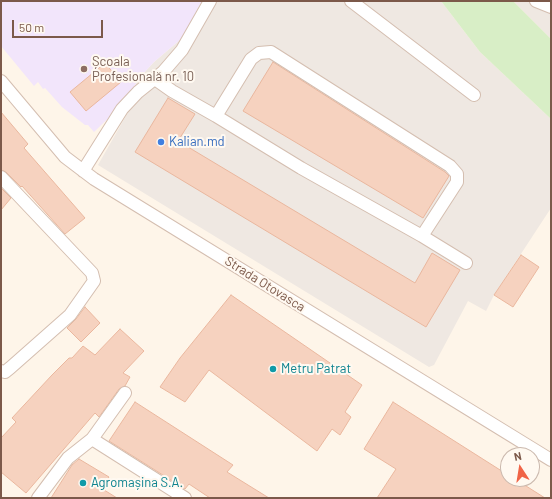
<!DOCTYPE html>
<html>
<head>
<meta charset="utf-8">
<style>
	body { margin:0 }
	#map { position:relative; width:552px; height:499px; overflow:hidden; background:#fef5e9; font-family:Barlow,sans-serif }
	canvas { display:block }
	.frame { position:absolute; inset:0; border:2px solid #7c594a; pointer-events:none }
	.north { position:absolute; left:500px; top:447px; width:40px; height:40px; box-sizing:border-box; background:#fff9f1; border:1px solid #cbb9ae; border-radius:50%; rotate:348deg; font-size:11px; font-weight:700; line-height:16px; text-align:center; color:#7c594a }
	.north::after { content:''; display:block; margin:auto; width:14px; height:18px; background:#f06447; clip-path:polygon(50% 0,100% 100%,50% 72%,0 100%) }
	.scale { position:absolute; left:12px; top:20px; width:91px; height:18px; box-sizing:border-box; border:2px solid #7c594a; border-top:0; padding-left:5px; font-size:12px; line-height:14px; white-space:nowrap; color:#7c594a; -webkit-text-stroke:3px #fff9f1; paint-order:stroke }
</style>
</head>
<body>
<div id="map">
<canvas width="552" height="499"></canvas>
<div class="frame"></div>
<div class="north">N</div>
<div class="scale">50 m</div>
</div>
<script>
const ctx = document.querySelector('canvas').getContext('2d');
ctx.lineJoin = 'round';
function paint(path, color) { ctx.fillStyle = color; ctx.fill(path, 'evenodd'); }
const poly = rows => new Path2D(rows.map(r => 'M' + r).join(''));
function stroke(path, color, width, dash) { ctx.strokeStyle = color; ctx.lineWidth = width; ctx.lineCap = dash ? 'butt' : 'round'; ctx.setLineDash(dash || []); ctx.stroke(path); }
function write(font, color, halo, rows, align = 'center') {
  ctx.font = font + ' Barlow,sans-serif'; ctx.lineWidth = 4; ctx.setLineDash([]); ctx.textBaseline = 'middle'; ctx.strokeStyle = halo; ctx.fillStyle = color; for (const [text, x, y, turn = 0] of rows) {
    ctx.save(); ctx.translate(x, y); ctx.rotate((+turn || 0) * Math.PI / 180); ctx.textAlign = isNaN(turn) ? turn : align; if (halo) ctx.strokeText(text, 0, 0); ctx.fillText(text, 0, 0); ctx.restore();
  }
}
const industrial = poly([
	[202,1,441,1,480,52,551,119,551,208,494,295,486,311,468,301,434,365,429,367,98,165,131,107,124,103,141,76,154,62,187,34,195,14],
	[513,1,551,1,551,39]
]);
const education = poly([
	[1,1,202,1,195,14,187,34,154,62,141,76,122,105,94,132,88,125,85,125,62,107,45,88,43,89,38,82,34,86,1,46]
]);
const green = poly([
	[441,1,513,1,551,39,551,119,480,52]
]);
const building = poly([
	[273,62,445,172,449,176,423,218,243,111,273,62],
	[105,63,121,82,86,111,70,92,105,63],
	[168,98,195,114,178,141,415,283,432,253,460,270,426,327,135,152,168,98],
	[1,112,28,144,24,148,85,218,65,234,22,186,21,187,6,172,1,170,1,112],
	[1,188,11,198,1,210,1,188],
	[521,255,539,267,513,307,494,295,521,255],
	[231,295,362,385,345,412,351,417,340,435,332,429,317,451,209,370,185,402,160,387,180,358,231,295],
	[85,307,100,323,81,342,67,328,76,319,85,307],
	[120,329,144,351,123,373,130,377,125,386,119,389,99,417,95,413,26,493,1,472,1,438,16,422,12,418,52,375,69,358,72,358,83,346,95,355,120,329],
	[135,402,233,465,227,472,269,498,210,498,189,484,185,489,109,441,135,402],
	[393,402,508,475,508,479,515,479,545,498,377,498,396,469,364,449,393,402],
	[79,459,109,477,101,488,117,498,51,498,72,465,79,459]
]);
const minor = poly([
	[351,1,474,95],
	[536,1,551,7],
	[155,79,172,91,216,116,301,168,422,236,466,263],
	[1,81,65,157,94,179,551,460],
	[216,116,251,59,259,53,271,52,450,166,457,174,457,182,422,236],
	[83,171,122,109,138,92,163,72,182,50,210,1],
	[1,177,92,273,94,281,70,315,10,368,5,372,1,371],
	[92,439,125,393],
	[38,498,68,458,92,439,185,498]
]);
const markers = [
	[84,69,4,"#8d6e63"],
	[161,142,4,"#3f7fe0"],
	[273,369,4,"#0f9aa8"],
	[83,483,4,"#0f9aa8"]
];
const educationNames = [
	["Școala",92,62],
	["Profesională nr. 10",92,77]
];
const shopNames = [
	["Kalian.md",169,142]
];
const streetNames = [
	["Strada Otovasca",265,284,32]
];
const cultureNames = [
	["Metru Patrat",281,369],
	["Agromașina S.A.",91,483]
];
paint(industrial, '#efe8e2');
paint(education, '#f2e5fb');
paint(green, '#d8eec6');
paint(building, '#f6d2bf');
stroke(building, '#eab79e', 1);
stroke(minor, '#d4beb0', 14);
stroke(minor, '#fff', 12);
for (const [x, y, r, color] of markers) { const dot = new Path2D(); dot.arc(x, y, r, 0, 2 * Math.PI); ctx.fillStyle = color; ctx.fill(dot); stroke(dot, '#fff9f1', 1.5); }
write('13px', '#785e54', '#fff9f1', educationNames, 'left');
write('13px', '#366cbe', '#fff9f1', shopNames, 'left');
write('13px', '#7c594a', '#fff9f1', streetNames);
write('13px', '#0d838f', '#fff9f1', cultureNames, 'left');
</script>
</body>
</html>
